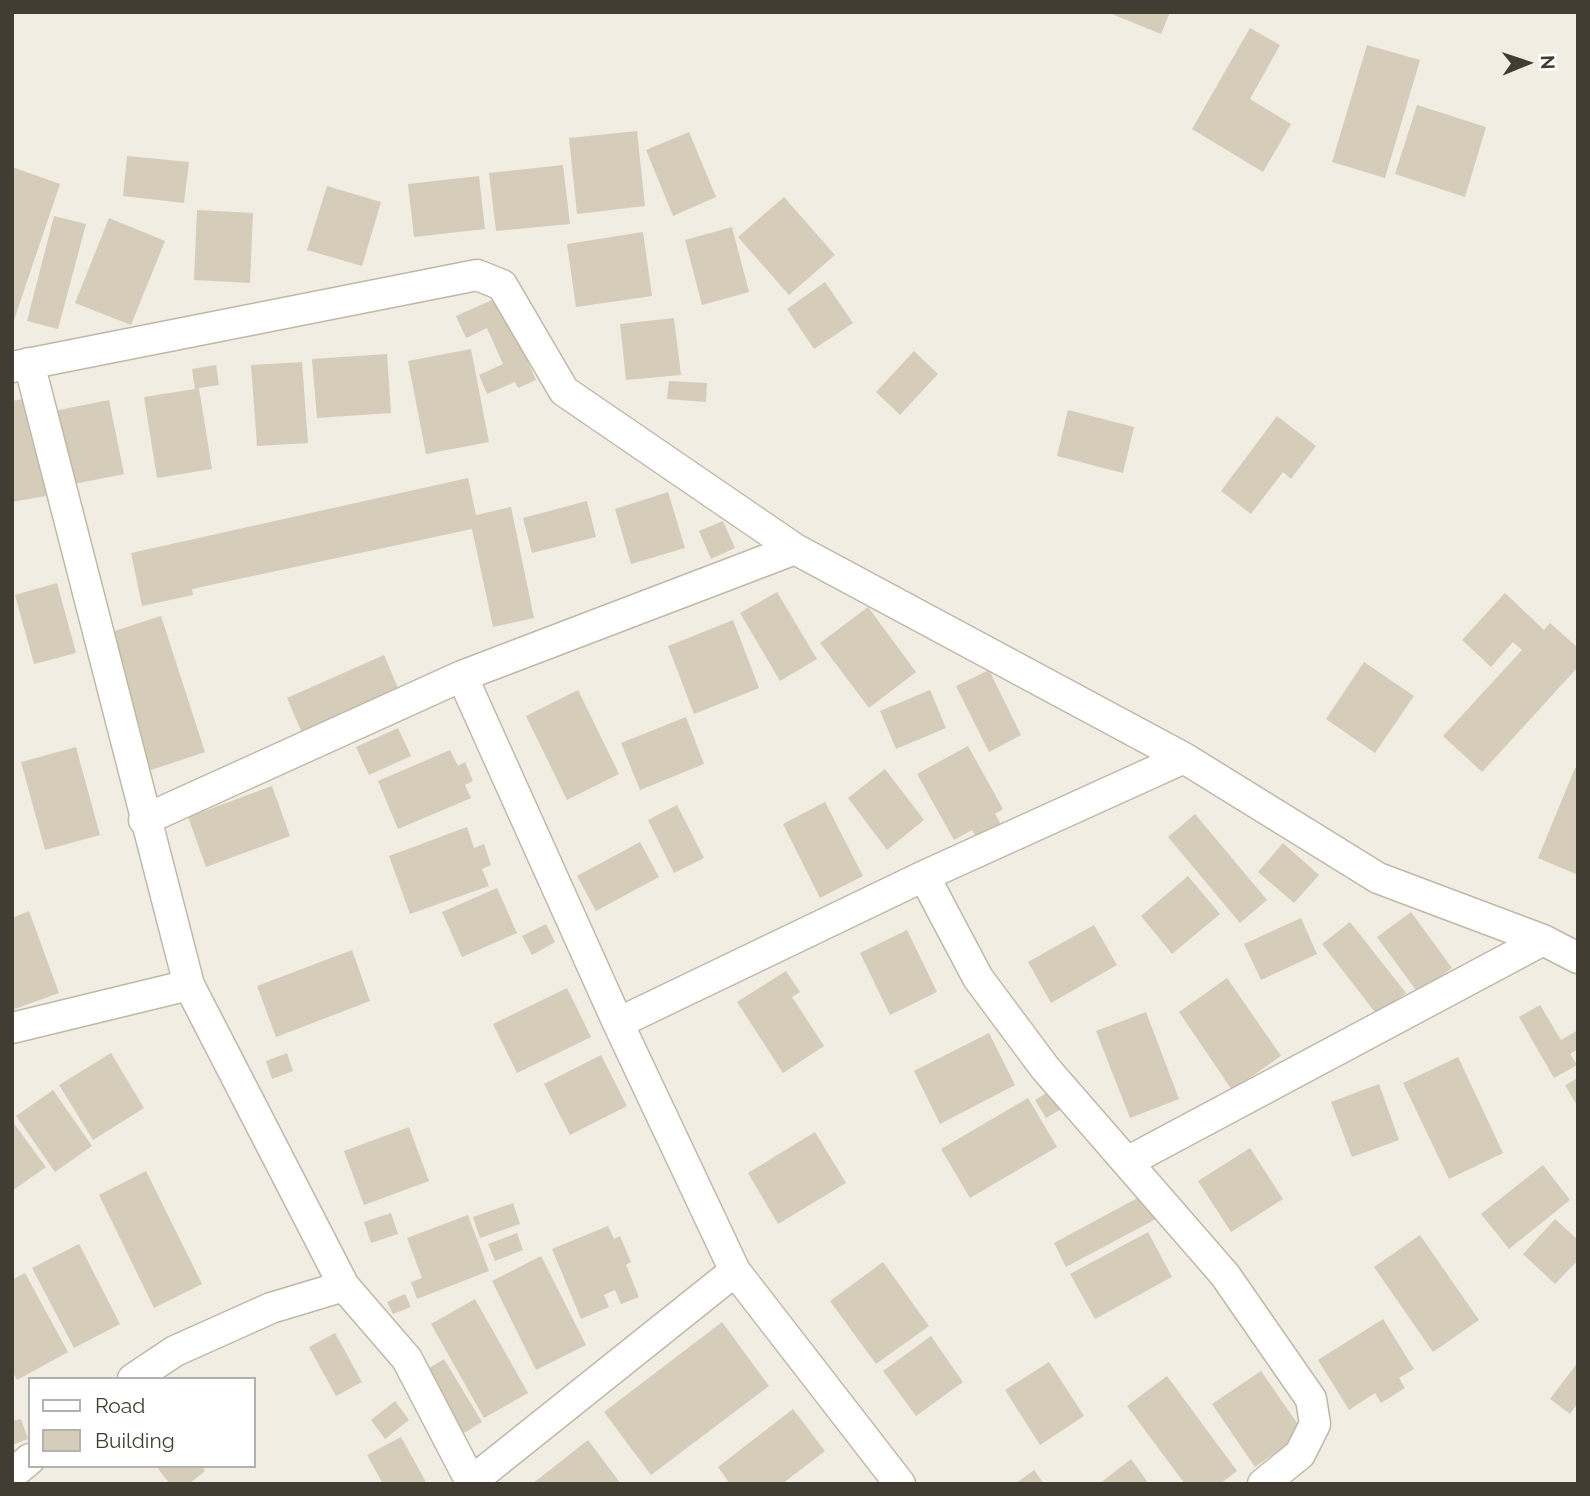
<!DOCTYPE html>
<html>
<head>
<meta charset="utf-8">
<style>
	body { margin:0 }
	#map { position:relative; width:1590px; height:1496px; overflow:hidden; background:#f1ede2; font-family:Raleway,sans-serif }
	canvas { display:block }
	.frame { position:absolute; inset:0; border:14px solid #423d32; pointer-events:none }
	.legend { position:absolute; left:28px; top:1377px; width:228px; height:91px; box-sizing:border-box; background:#fff; border:2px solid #b3b1ad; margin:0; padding:9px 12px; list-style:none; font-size:21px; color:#423d32 }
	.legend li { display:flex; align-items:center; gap:14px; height:35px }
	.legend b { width:35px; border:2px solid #b3b1ad }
	.north { position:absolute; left:1492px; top:28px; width:70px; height:70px; -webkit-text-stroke:5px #fff; paint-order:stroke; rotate:88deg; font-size:19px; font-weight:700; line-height:28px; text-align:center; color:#423d32 }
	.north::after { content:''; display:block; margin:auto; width:24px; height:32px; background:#423d32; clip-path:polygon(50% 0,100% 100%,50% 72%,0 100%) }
</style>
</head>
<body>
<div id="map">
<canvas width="1590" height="1496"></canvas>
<div class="frame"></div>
<ul class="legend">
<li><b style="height:9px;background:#fff"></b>Road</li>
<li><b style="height:19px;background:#d6ccba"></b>Building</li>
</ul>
<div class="north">N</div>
</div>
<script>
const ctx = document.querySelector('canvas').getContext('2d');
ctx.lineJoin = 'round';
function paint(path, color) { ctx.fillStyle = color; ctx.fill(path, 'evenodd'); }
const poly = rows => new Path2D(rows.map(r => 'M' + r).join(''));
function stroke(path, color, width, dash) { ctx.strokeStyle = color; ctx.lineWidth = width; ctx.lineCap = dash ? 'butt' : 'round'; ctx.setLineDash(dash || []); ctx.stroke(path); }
const building = poly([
	[1107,12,1170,12,1161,34],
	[1250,28,1280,45,1250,99,1291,124,1263,172,1192,129],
	[1367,45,1420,60,1385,178,1332,162],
	[1417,105,1486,127,1465,197,1395,174],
	[637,131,645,206,577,214,569,138],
	[689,132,716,197,673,216,646,150],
	[127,156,189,162,184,203,123,196],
	[563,165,570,224,496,231,489,173],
	[12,167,60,184,13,323,12,323],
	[479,176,485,229,414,237,408,184],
	[327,186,381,202,362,266,307,250],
	[784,197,835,255,789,295,738,237],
	[197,210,253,213,250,283,194,280],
	[54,216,86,224,58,329,27,321],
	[109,218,165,241,131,325,75,303],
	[732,227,749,292,702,305,685,240],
	[643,232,652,296,576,307,567,244],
	[825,282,853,323,814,349,787,309],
	[499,297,536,380,518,388,515,382,487,394,479,375,503,364,487,328,466,338,456,316],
	[674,318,681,375,626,380,620,324],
	[471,349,489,442,426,454,408,361],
	[914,351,938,374,900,415,876,392],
	[387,354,391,413,317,418,312,359],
	[302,362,308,443,257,446,251,365],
	[216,365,219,385,199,388,212,469,157,478,144,397,195,389,192,369],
	[669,381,707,383,706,402,667,399],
	[28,398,46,496,12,502,12,401],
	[109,400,124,474,64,486,49,412],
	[1068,410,1134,427,1123,473,1057,456],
	[1277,416,1316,446,1291,479,1283,472,1251,514,1221,491],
	[468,478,476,515,511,507,534,618,493,627,472,529,192,589,193,595,142,606,131,553],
	[668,492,685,548,631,564,615,509],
	[587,501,596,537,532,553,523,518],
	[723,521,735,548,711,559,699,531],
	[57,583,76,653,34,664,15,595],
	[777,592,817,659,780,681,740,613],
	[1505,593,1544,630,1550,623,1578,648,1578,667,1482,772,1443,736,1522,650,1513,642,1491,667,1462,640],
	[868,607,916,672,869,708,820,643],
	[161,616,205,752,145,772,102,635],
	[733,620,759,688,694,714,668,646],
	[384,655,402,697,305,740,287,698],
	[1364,662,1414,696,1375,753,1326,719],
	[989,670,1021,735,989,752,956,686],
	[578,690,619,774,567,800,526,716],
	[930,690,946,728,896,749,880,711],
	[686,717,704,764,640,790,621,743],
	[398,728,411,756,369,775,356,747],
	[968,746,1003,809,995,814,1002,826,977,839,972,830,954,840,917,774],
	[76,747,100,835,45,850,21,762],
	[450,750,458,766,465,762,473,781,465,785,471,798,398,829,378,781],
	[1575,768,1578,770,1578,875,1538,858],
	[885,769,924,820,887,850,848,798],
	[272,786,290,836,206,867,188,817],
	[825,802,863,876,820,898,783,824],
	[677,805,704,858,674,873,648,820],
	[1195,814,1267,900,1240,923,1168,837],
	[467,827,474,848,484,844,491,865,482,869,489,886,410,914,389,856],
	[640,842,659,877,596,911,577,876],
	[1283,843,1319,875,1294,903,1258,872],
	[1188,876,1220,914,1172,954,1141,916],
	[497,888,517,933,462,957,442,912],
	[29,911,59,993,12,1010,12,918],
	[1411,912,1452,968,1418,993,1377,937],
	[1301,918,1317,954,1261,980,1244,944],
	[1350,922,1406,993,1378,1016,1322,944],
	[546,924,555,942,532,955,522,936],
	[1094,925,1117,965,1051,1003,1028,962],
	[907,930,937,992,890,1015,860,953],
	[352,950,370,1001,276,1037,257,986],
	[786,971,800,992,792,997,824,1046,783,1073,737,1002],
	[1227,978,1281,1056,1232,1090,1179,1012],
	[567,988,591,1037,517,1073,493,1024],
	[1540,1005,1561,1040,1578,1030,1578,1049,1570,1054,1577,1065,1554,1078,1519,1017],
	[1146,1012,1179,1099,1130,1118,1096,1031],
	[989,1033,1015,1085,940,1124,914,1071],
	[111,1053,144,1108,93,1140,59,1085],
	[287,1053,293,1071,272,1079,266,1061],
	[601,1055,627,1106,570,1135,544,1084],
	[1458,1057,1503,1153,1449,1179,1403,1083],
	[1578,1078,1578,1107,1565,1085],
	[1379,1084,1399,1140,1352,1157,1331,1102],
	[1059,1085,1070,1104,1046,1118,1035,1100],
	[53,1090,92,1146,55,1172,16,1116],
	[1028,1098,1057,1147,970,1198,941,1149],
	[12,1121,46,1167,12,1191],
	[409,1127,429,1181,364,1205,344,1151],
	[815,1132,846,1183,778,1224,748,1173],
	[1250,1148,1283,1199,1231,1232,1198,1181],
	[1543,1165,1570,1200,1509,1249,1481,1214],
	[146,1171,202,1284,154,1308,99,1195],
	[1143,1195,1156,1219,1066,1267,1054,1243],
	[513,1203,520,1224,480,1238,473,1217],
	[391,1213,398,1234,371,1243,364,1222],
	[468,1215,489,1271,417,1299,411,1282,422,1278,407,1238],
	[1555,1219,1578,1240,1578,1260,1555,1284,1523,1254],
	[608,1226,614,1239,620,1236,631,1262,626,1265,639,1297,621,1304,615,1290,604,1295,609,1307,581,1319,552,1249],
	[1148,1232,1172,1277,1095,1319,1070,1274],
	[517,1233,523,1250,495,1261,488,1244],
	[1420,1235,1479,1320,1433,1352,1374,1267],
	[79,1244,120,1324,74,1348,32,1268],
	[541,1256,586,1345,536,1370,492,1281],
	[883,1262,929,1326,876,1364,830,1301],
	[25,1273,68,1352,17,1380,12,1371,12,1280],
	[405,1294,411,1307,393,1314,387,1302],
	[475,1299,528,1393,484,1418,431,1324],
	[1383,1319,1414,1369,1399,1378,1405,1388,1381,1403,1375,1393,1349,1410,1318,1360],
	[722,1322,769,1386,651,1475,604,1412],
	[335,1333,362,1382,336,1396,309,1347],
	[931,1336,963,1382,916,1416,883,1371],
	[444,1359,482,1422,464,1433,426,1370],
	[1049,1362,1084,1416,1040,1445,1005,1390],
	[1578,1362,1578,1403,1570,1414,1550,1399],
	[1261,1371,1304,1433,1255,1467,1212,1404],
	[1167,1376,1237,1471,1220,1484,1185,1484,1127,1406],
	[395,1401,409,1420,385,1439,371,1420],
	[793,1409,825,1451,782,1484,730,1484,718,1467],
	[21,1419,28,1439,12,1445,12,1421],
	[401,1437,427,1484,383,1484,367,1455],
	[588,1440,621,1484,532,1484],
	[1131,1459,1149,1484,1099,1484],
	[156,1466,202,1466,205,1471,189,1484,170,1484],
	[1034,1470,1044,1484,1015,1484]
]);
const street = poly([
	[29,363,189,985,344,1286,407,1359,472,1484],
	[12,367,477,275,502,285,564,391,795,549,1184,758,1378,878,1543,940,1578,958],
	[462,676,618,1023,735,1271,900,1484],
	[144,820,462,676,795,549],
	[924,876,978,978,1045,1068,1225,1275,1311,1399,1315,1424,1300,1454,1263,1484],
	[618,1023,924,876,1184,758],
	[12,1028,189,985],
	[1129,1161,1543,940],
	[133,1379,175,1351,271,1308,344,1286],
	[12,1474,30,1459],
	[471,1482,735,1271]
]);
paint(building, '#d6ccba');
stroke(street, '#bfb8a7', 33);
stroke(street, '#fff', 30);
</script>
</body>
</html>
